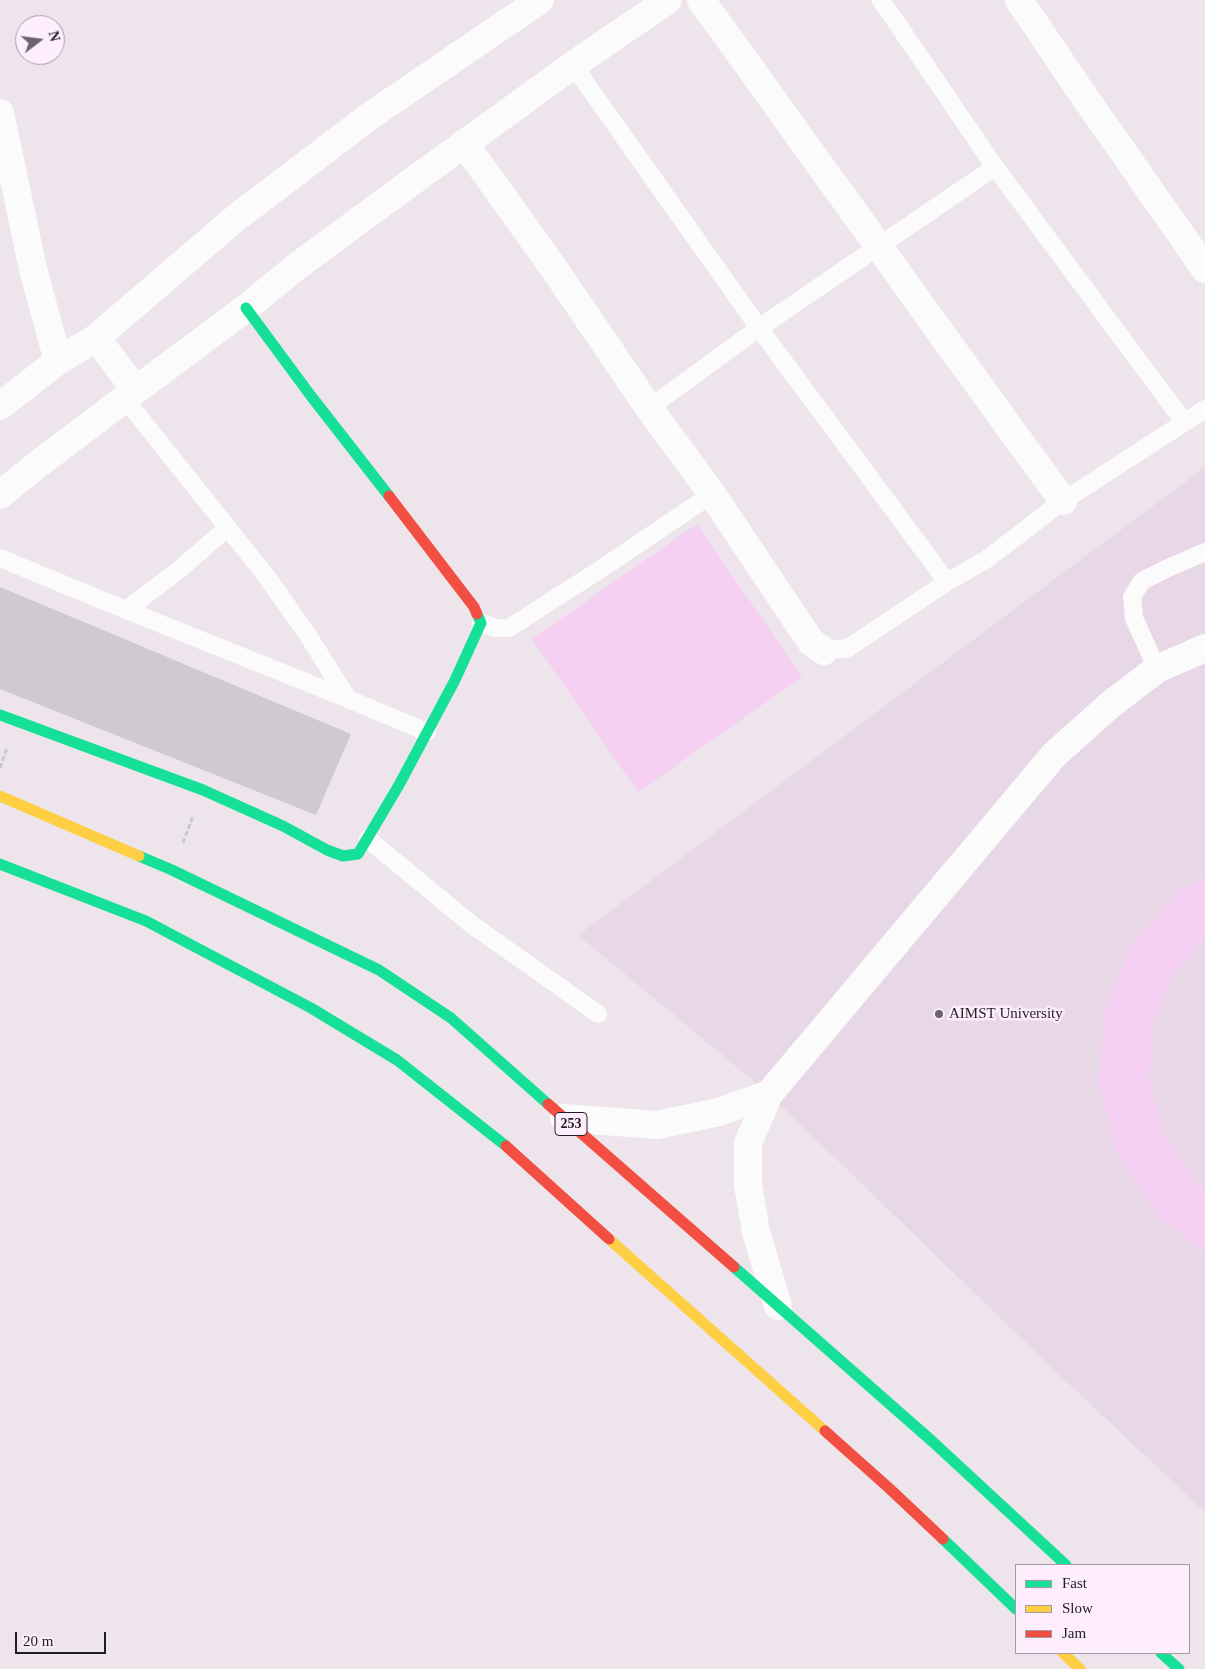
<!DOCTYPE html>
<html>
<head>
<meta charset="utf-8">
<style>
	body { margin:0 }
	#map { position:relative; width:1205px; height:1669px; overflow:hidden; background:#ede4ec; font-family:Georgia,serif }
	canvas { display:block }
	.legend { position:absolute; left:1015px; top:1564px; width:175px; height:90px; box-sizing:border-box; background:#feedfd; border:1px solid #a69aa5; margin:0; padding:6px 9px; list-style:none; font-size:15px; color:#231d22 }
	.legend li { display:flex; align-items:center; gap:10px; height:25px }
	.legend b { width:25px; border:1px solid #a69aa5 }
	.north { position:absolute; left:15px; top:15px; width:50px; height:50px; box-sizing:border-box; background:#feedfd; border:1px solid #a69aa5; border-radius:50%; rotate:75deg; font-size:14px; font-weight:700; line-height:20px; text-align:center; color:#231d22 }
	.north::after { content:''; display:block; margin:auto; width:18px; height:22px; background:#6a6369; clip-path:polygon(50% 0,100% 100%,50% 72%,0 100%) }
	.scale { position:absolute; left:15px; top:1632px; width:91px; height:22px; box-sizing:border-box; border:2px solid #231d22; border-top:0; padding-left:6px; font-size:15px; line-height:18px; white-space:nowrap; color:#231d22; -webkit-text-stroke:4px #feedfd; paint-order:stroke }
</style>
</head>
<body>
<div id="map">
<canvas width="1205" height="1669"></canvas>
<ul class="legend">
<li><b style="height:6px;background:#16e098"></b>Fast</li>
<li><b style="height:6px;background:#ffcf43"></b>Slow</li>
<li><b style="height:6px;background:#f24e42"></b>Jam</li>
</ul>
<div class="north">N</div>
<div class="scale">20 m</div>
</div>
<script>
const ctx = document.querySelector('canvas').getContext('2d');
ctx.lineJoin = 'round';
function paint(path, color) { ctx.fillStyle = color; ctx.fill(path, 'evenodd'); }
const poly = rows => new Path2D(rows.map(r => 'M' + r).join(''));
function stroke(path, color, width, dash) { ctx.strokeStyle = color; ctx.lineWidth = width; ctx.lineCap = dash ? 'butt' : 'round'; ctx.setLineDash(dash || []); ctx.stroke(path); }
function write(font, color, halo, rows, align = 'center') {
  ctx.font = font + ' Georgia,serif'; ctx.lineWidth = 5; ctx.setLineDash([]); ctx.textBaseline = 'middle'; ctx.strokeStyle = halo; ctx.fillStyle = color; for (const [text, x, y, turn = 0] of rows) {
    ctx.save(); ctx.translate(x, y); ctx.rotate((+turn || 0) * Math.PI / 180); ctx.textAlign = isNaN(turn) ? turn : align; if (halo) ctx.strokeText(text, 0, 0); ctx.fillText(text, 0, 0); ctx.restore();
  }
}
const built = poly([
	[1205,467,1205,1512,1054,1370,769,1094,578,935]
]);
const green = poly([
	[697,524,802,677,638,792,532,639],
	[1205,877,1205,937,1175,972,1153,1023,1149,1079,1163,1133,1194,1180,1205,1189,1205,1252,1157,1215,1117,1154,1099,1084,1104,1011,1132,944,1180,890]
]);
const building = poly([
	[0,587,351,734,316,815,0,689]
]);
const path = poly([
	[0,768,7,748],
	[183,843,193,816]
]);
const lane = poly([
	[881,0,995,167,1184,422],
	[573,65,759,328,947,582,848,648,824,651],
	[125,399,267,577,307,634,348,699],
	[649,408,759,328,995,167],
	[0,558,126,610,348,699,427,732],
	[947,582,987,559,1063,501,1205,409],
	[126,610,180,569,227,528],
	[481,623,495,628,509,628,604,567,712,494],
	[1157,669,1134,618,1132,597,1142,581,1170,567,1205,552],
	[368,839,471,924,598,1014]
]);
const street = poly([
	[701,0,967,369,1063,501],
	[1019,0,1077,86,1205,269],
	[0,113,33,269,58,361],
	[464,143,557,273,649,408,712,494,811,642,824,651],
	[96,338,136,390],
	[0,406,58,361,96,338,237,217,370,116,540,0],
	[0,495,37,465,136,390,246,308,296,267,406,186,573,65,668,0],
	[564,1118,657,1125,719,1112,769,1094],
	[778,1306,756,1232,748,1185,748,1143,769,1094,1054,755,1111,704,1157,669,1205,648]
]);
const fast = poly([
	[246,308,311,396,389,496],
	[0,715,203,790,283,826,327,850,343,856,358,854,399,785,455,680,481,623,477,614],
	[139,856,172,870,379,970,451,1018,548,1104],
	[0,864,146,921,311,1008,397,1060,506,1146],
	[734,1267,933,1442,1066,1565],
	[943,1539,1016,1609],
	[1161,1653,1179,1669]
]);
const slow = poly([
	[0,796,139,856],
	[609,1239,825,1431],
	[1063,1653,1080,1669]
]);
const jam = poly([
	[389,496,474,607,477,614],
	[548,1104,734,1267],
	[506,1146,609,1239],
	[825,1431,890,1489,943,1539]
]);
const markers = [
	[939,1014,5,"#6a6369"]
];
const shields = [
	[571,1124,32]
];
const shieldNames = [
	["253",571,1124]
];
const poiNames = [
	["AIMST University",949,1014]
];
paint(built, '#e8d8e7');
paint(green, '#f5d0f3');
paint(building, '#d0c9cf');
stroke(path, '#cbc8cb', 3, [5, 2.5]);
stroke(lane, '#fcfbfc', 18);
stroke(street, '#fcfbfc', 28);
stroke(fast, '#16e098', 11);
stroke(slow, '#ffcf43', 11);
stroke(jam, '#f24e42', 11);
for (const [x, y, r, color] of markers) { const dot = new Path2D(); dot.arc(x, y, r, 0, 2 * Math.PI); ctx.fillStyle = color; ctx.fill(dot); stroke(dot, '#feedfd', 2); }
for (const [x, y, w] of shields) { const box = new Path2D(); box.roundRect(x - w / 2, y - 11.5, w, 23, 4); ctx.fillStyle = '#feedfd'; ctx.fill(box); stroke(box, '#231d22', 1); }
write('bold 14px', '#231d22', null, shieldNames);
write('15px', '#231d22', '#feedfd', poiNames, 'left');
</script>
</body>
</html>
